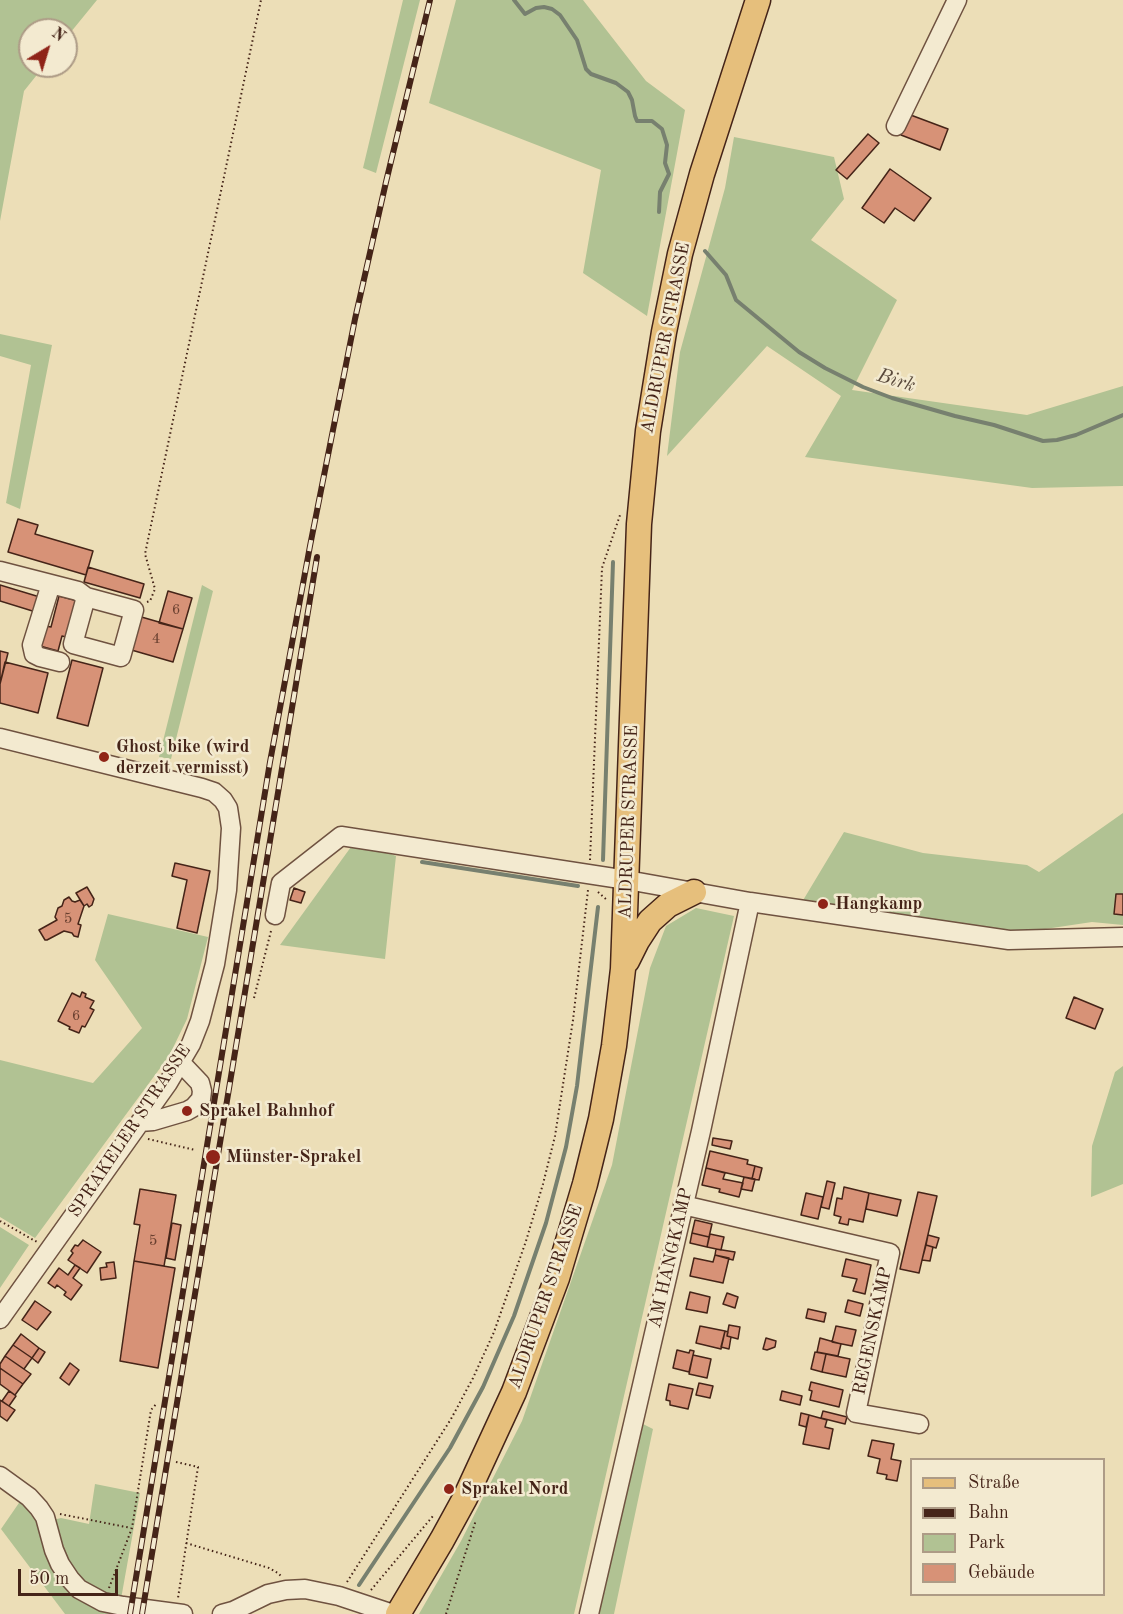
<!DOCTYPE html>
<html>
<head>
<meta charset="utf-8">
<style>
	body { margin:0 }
	#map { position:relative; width:1123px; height:1614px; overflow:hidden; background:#ecdeb7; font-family:"Old Standard TT",serif }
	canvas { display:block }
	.legend { position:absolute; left:910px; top:1458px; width:195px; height:138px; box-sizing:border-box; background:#f3ead0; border:2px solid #ad9b86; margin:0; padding:8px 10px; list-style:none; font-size:18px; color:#452418 }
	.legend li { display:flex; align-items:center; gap:12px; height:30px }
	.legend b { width:30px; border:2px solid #ad9b86 }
	.north { position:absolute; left:18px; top:18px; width:60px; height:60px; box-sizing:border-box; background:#f3ead0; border:2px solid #ad9b86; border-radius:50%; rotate:38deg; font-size:16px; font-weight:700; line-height:24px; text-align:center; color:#452418 }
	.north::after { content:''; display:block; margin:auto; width:21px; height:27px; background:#8f2418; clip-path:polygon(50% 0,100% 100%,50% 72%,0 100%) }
	.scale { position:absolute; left:18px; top:1569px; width:100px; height:27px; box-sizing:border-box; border:3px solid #452418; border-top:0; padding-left:8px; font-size:18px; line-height:21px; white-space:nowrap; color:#452418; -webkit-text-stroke:4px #f3ead0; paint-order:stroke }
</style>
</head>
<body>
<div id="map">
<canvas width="1123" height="1614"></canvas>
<ul class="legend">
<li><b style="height:8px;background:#e6bf7c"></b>Straße</li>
<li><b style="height:8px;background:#452418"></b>Bahn</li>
<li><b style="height:16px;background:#b1c293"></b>Park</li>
<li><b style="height:16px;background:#d79277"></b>Gebäude</li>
</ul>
<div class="north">N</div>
<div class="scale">50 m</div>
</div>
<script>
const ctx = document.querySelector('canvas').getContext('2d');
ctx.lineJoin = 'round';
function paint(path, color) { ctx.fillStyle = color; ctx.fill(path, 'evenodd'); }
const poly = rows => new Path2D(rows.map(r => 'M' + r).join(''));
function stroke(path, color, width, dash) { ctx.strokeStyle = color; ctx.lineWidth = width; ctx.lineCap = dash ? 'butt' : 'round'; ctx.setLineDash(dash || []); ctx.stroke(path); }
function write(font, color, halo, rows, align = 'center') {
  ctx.font = font + ' "Old Standard TT",serif'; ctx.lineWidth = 5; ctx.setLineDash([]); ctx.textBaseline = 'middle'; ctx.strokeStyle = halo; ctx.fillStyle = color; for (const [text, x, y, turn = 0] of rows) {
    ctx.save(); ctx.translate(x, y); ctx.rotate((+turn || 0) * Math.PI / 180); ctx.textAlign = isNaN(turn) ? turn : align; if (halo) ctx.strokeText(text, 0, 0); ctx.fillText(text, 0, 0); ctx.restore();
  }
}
const green = poly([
	[0,0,97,0,66,38,66,30,30,30,30,66,44,66,24,91,0,221],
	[403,0,420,0,376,173,363,168],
	[456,0,583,0,646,81,685,110,647,316,583,273,601,170,429,103],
	[734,137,834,157,844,199,811,240,897,300,852,390,1027,415,1123,386,1123,486,1032,488,805,457,841,396,767,346,667,456,680,352,725,188],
	[0,334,52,345,20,509,6,503,31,365,0,356],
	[202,585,213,591,171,759,159,757],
	[1123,813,1123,925,1092,922,1025,932,802,902,844,832,923,853,1027,865,1039,872],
	[356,840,396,856,385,959,280,945],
	[696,908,734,916,574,1614,419,1614,461,1541,522,1421,612,1165,650,968,666,926],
	[108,914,208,937,187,1019,169,1056,35,1238,0,1217,0,1060,93,1083,142,1028,95,960],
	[1123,1066,1123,1184,1091,1197,1092,1146,1115,1072],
	[0,1227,29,1245,0,1288],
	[641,1423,653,1429,614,1614,599,1614],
	[95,1484,140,1493,121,1599,99,1592,83,1582,66,1559,53,1520,61,1518,89,1524],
	[21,1500,36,1515,50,1552,122,1614,65,1614,1,1529]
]);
const stream = poly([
	[514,0,525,14,536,8,544,7,552,9,560,15,577,40,586,69,591,74,616,83,628,92,632,100,635,116,637,121,652,121,662,129,667,145,665,163,669,174,660,192,659,212],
	[705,251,726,275,736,300,799,352,825,368,863,387,892,398,955,416,994,425,1043,441,1057,440,1076,435,1123,415],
	[603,860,613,562],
	[422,862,578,886],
	[359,1585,450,1448,483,1387,514,1316,546,1223,566,1147,577,1086,598,907]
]);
const building = poly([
	[908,114,948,129,940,150,901,135,908,114],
	[868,134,879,143,847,179,836,170,868,134],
	[890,169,931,198,914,221,895,208,884,223,862,208,890,169],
	[18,519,38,525,35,534,93,551,84,582,86,575,8,552,18,519],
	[88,567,144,584,140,598,84,582,88,567],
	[0,585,43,598,39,613,0,601,0,585],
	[168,591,192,598,183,629,159,623,168,591],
	[59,596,78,601,66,637,62,636,58,651,40,646,46,626,51,627,59,596],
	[138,616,183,629,173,662,128,649,138,616],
	[0,651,8,653,0,684,0,651],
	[72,660,103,668,88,726,57,718,72,660],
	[5,662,48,673,38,713,0,703,0,684,5,662],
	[175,863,210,871,197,933,177,928,187,880,172,876,175,863],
	[87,887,94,899,92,905,89,907,87,904,84,906,76,893,87,887],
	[294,888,305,892,301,903,290,900,294,888],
	[1116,894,1123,894,1123,915,1114,914,1116,894],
	[69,897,72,901,75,902,80,900,84,906,78,924,81,925,78,937,74,936,72,933,64,931,47,940,45,940,39,930,57,920,55,917,58,908,62,906,64,900,69,897],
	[82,992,86,994,85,997,94,1001,90,1008,94,1010,85,1027,82,1026,79,1033,69,1029,70,1027,58,1021,72,993,80,997,82,992],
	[1074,997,1103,1009,1095,1029,1066,1018,1074,997],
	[713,1138,732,1141,730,1149,712,1145,713,1138],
	[710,1151,748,1160,747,1164,755,1166,752,1179,706,1168,710,1151],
	[755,1166,762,1168,759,1180,752,1179,755,1166],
	[706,1168,725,1173,723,1179,743,1183,739,1197,719,1192,720,1189,702,1185,706,1168],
	[744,1177,755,1179,752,1191,741,1189,744,1177],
	[827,1181,835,1183,829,1209,821,1207,827,1181],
	[844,1187,869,1193,863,1222,849,1219,848,1225,839,1223,841,1217,834,1215,837,1198,842,1199,844,1187],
	[140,1189,176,1195,164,1266,134,1261,140,1225,134,1224,140,1189],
	[918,1192,937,1196,919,1273,900,1269,918,1192],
	[806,1193,823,1197,818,1219,801,1215,806,1193],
	[869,1193,901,1200,897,1216,866,1209,869,1193],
	[695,1220,712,1224,709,1237,692,1233,695,1220],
	[172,1223,181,1225,175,1260,166,1258,172,1223],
	[692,1233,709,1237,707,1247,690,1243,692,1233],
	[710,1234,724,1237,721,1250,707,1247,710,1234],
	[928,1235,939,1238,936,1248,926,1245,928,1235],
	[83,1240,101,1252,87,1273,68,1260,73,1253,71,1251,75,1245,78,1246,83,1240],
	[926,1245,933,1247,930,1261,922,1260,926,1245],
	[716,1249,735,1252,733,1260,715,1255,716,1249],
	[715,1255,729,1258,723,1283,690,1276,694,1258,713,1262,715,1255],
	[846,1259,871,1265,865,1294,853,1291,857,1279,842,1276,846,1259],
	[134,1261,175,1268,158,1368,120,1361,134,1261],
	[114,1262,116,1278,101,1280,100,1268,107,1267,106,1263,114,1262],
	[75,1265,80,1268,73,1278,82,1285,71,1300,64,1295,66,1292,57,1285,55,1288,48,1283,59,1268,68,1275,75,1265],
	[690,1292,710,1297,707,1313,686,1309,690,1292],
	[727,1293,738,1297,735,1308,723,1304,727,1293],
	[848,1300,863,1304,860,1316,845,1312,848,1300],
	[35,1301,51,1312,37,1330,22,1320,35,1301],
	[808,1309,826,1313,824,1322,806,1318,808,1309],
	[729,1325,740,1327,738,1339,727,1336,729,1325],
	[700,1326,725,1331,721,1349,696,1343,700,1326],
	[836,1326,856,1330,852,1346,832,1342,836,1326],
	[725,1331,728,1332,727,1336,731,1337,729,1349,721,1347,725,1331],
	[21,1334,39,1348,32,1358,13,1345,21,1334],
	[766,1338,776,1341,775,1347,767,1350,763,1349,766,1338],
	[820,1338,841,1344,838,1356,817,1352,820,1338],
	[13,1345,32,1358,24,1369,5,1356,13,1345],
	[39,1348,45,1352,38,1363,32,1358,39,1348],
	[677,1350,689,1353,690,1350,694,1351,689,1372,673,1368,677,1350],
	[815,1352,826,1354,822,1372,811,1369,815,1352],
	[826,1354,850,1359,846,1377,822,1372,826,1354],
	[693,1355,711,1359,707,1378,689,1374,693,1355],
	[5,1356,31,1374,23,1384,0,1368,0,1364,5,1356],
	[70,1363,79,1370,69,1385,60,1378,70,1363],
	[0,1368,23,1384,15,1395,0,1384,0,1368],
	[811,1382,843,1390,839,1407,810,1400,812,1391,809,1390,811,1382],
	[699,1383,713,1386,710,1398,696,1395,699,1383],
	[669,1384,693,1389,688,1409,670,1405,670,1401,666,1400,669,1384],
	[9,1391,16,1396,9,1406,2,1401,9,1391],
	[782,1391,802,1396,800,1405,780,1400,782,1391],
	[0,1400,15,1410,7,1421,0,1416,0,1400],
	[823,1411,847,1417,845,1424,821,1418,823,1411],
	[801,1413,809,1415,806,1427,799,1425,801,1413],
	[809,1415,827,1420,825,1427,833,1429,829,1449,803,1444,809,1415],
	[872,1440,894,1444,891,1459,901,1461,897,1481,886,1479,887,1475,877,1473,880,1459,868,1456,872,1440]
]);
const path = poly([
	[147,602,150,601,155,589,145,554,261,0],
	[590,860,602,568,620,515],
	[598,892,607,900],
	[254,998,271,931],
	[148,1139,195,1150],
	[0,1221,37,1242],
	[176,1462,198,1467,178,1598],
	[60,1514,131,1528],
	[186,1543,269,1568,278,1573,281,1576],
	[347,1582,451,1419,473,1378,494,1332,526,1241,543,1184,555,1136,573,1020,588,890],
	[109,1588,132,1528,151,1410,157,1403],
	[371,1590,433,1516],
	[446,1614,476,1520]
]);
const minor = poly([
	[896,126,957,0],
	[0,571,78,591,86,597,134,610,121,657,73,644,86,597],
	[51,584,32,645,34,654,40,657,60,662],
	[0,738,202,788,214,792,223,800,228,808,231,828,227,890,215,964,200,1021,191,1044,168,1083,0,1319],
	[275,915,281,883,341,836,627,880,750,902,1009,940,1123,937],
	[140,1122,153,1121,187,1111,194,1107,201,1099,202,1091,200,1083,181,1063],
	[683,1205,890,1253,856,1413,919,1424],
	[0,1476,29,1497,39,1508,45,1517,54,1550,60,1564,70,1579,79,1589,103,1602,123,1606,183,1614],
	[222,1614,233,1611,268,1594,286,1590,305,1589,339,1596,393,1614],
	[589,1614,701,1131,750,902]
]);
const major = poly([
	[627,961,637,941,650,921,668,905,694,892],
	[398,1614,442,1540,465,1498,514,1392,557,1278,585,1184,601,1119,614,1046,623,969,639,524,648,431,664,332,680,254,702,174,758,0]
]);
const rail = poly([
	[130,1614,270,762,310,546,355,319,386,182,430,0],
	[142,1614,317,557]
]);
const markers = [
	[104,757,6,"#8f2418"],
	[823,904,6,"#8f2418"],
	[187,1111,6,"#8f2418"],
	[213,1157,8,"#8f2418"],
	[449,1489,6,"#8f2418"]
];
const numberNames = [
	["6",176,610],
	["4",156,639],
	["5",68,919],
	["6",76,1016],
	["5",153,1241]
];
const streetNames = [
	["ALDRUPER STRASSE",666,338,-79],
	["ALDRUPER STRASSE",629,822,-88],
	["SPRAKELER STRASSE",130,1131,-56],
	["AM HANGKAMP",671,1258,-77],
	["ALDRUPER STRASSE",546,1297,-71],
	["REGENSKAMP",873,1331,-78]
];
const poiNames = [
	["Ghost bike (wird",116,747],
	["derzeit vermisst)",116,768],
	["Hangkamp",835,904],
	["Sprakel Bahnhof",199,1111],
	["Münster-Sprakel",226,1157],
	["Sprakel Nord",461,1489]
];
const waterNames = [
	["Birk",896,381,17]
];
paint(green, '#b1c293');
stroke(stream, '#77806f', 4);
paint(building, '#d79277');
stroke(building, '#452418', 1.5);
stroke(minor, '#6f5240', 21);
stroke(major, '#452418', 27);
stroke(path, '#452418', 2, [1.5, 3]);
stroke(minor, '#f3ead0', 18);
stroke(major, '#e6bf7c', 24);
stroke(rail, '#452418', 6);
stroke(rail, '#f3ead0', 4, [11]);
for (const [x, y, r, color] of markers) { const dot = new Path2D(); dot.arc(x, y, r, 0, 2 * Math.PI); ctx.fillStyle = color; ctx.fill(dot); stroke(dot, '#f3ead0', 2); }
write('15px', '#6a4030', null, numberNames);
write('18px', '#452418', '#f3ead0', streetNames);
write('bold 18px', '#452418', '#f3ead0', poiNames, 'left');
write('italic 20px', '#5a4a3c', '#f3ead0', waterNames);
</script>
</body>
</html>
